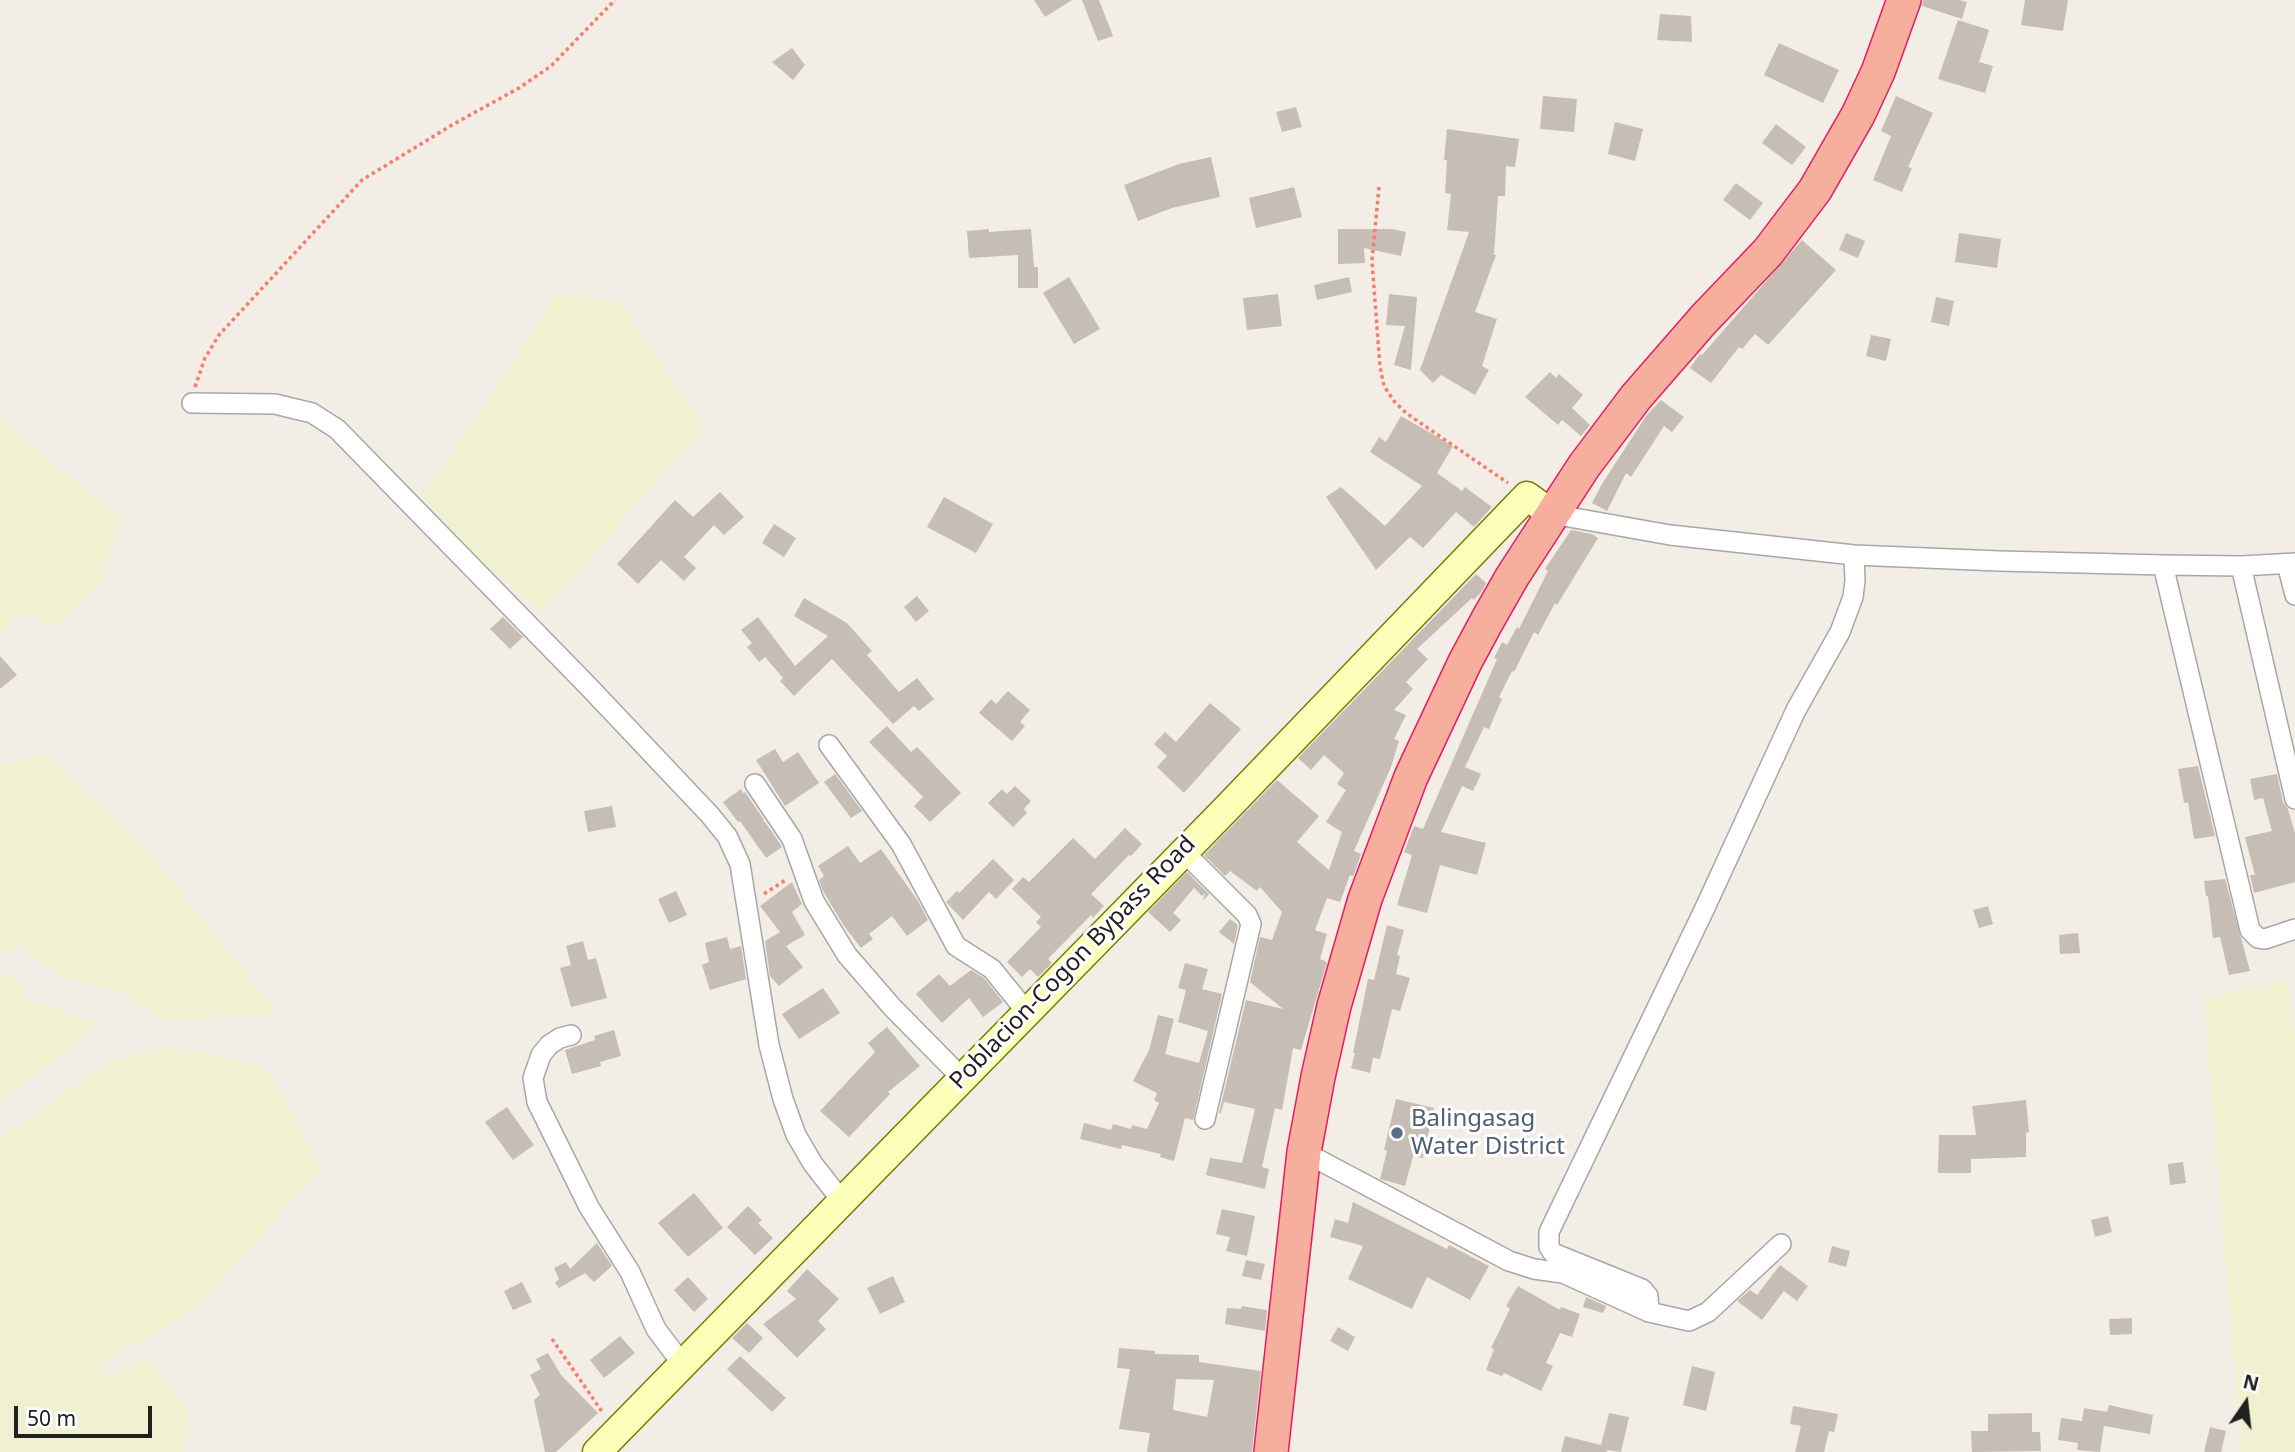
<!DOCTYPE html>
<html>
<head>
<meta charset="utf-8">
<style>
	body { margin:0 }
	#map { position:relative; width:2295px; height:1452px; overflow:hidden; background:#f2eee6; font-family:"Noto Sans",sans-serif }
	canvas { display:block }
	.north { position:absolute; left:2211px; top:1368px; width:70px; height:70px; -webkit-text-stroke:5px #fff; paint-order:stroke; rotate:14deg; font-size:19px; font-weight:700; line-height:28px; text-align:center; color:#202020 }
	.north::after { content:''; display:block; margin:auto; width:24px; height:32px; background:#202020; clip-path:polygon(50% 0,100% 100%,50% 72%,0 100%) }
	.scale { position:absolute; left:14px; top:1406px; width:138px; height:32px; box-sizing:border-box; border:4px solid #202020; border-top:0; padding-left:9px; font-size:21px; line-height:24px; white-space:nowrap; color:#202020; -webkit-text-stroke:5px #fff; paint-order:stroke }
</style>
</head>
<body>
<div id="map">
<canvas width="2295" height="1452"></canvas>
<div class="north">N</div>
<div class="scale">50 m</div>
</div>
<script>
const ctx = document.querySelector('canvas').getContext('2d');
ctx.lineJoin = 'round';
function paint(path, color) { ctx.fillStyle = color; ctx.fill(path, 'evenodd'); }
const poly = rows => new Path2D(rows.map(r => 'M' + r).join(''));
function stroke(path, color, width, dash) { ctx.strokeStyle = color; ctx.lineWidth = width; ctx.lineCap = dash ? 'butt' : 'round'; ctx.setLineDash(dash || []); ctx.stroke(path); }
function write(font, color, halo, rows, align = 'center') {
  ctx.font = font + ' "Noto Sans",sans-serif'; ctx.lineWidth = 6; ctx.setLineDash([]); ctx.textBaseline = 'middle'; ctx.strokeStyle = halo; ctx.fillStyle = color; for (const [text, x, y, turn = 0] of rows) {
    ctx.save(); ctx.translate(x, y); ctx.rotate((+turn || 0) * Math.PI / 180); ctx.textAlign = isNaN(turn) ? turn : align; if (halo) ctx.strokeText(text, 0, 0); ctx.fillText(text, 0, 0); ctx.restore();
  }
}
const farmland = poly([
	[557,293,620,303,705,427,542,613,480,560,421,496,487,402],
	[0,412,19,434,122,520,99,583,53,628,19,612,0,635],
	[48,755,153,857,273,1007,266,1015,164,1020,116,989,64,979,21,946,0,954,0,766],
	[10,972,29,1000,100,1024,0,1104,0,980],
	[2287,979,2295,1037,2295,1452,2241,1452,2204,1000],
	[163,1045,254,1063,273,1079,321,1170,193,1311,101,1364,106,1378,148,1358,191,1413,181,1452,0,1452,0,1139,102,1067]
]);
const building = poly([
	[1034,0,1072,0,1045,17],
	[1082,0,1099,0,1113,36,1098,41],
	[1923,0,1959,0,1967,2,1962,19,1922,6],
	[2025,0,2068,0,2063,31,2021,25],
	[1660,14,1691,16,1692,42,1657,40],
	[1958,20,1989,30,1979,62,1993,66,1985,93,1938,79],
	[1779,43,1839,70,1823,103,1764,75],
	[792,48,805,65,793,80,772,62],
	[1543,96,1577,99,1574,132,1540,129],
	[1896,96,1933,113,1908,167,1912,168,1902,192,1873,180,1891,136,1881,131],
	[1296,107,1302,127,1282,132,1276,112],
	[1615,122,1643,129,1635,161,1608,154],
	[1776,124,1806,147,1792,165,1762,143],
	[1447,129,1519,139,1515,167,1506,166,1505,196,1498,196,1494,255,1496,255,1475,312,1497,319,1482,366,1489,370,1475,395,1441,375,1433,383,1420,370,1469,232,1447,230,1451,194,1445,193,1447,160,1444,160],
	[1211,157,1220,197,1172,208,1138,221,1124,185,1179,164],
	[1736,183,1763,203,1750,220,1723,200],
	[1294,187,1302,217,1256,228,1249,198],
	[989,229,989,232,1031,229,1034,267,1038,267,1038,288,1018,288,1018,255,969,258,967,231],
	[1338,229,1392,229,1406,232,1401,256,1364,248,1365,263,1338,264],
	[1846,233,1865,241,1858,258,1839,250],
	[1959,233,2001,239,1997,268,1955,262],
	[1802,240,1836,270,1768,345,1755,334,1742,349,1739,347,1711,383,1690,368,1700,354,1702,355],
	[1069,277,1100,329,1074,344,1043,293],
	[1349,277,1352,292,1317,300,1314,285],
	[1278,294,1282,326,1247,330,1243,298],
	[1389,294,1417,297,1411,370,1394,365,1405,326,1386,325],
	[1936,297,1954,301,1949,326,1931,322],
	[1871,335,1891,339,1886,361,1866,356],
	[1550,372,1556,378,1559,374,1583,395,1572,408,1590,425,1581,436,1562,420,1558,425,1525,397],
	[1661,400,1684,417,1672,432,1664,426,1631,477,1626,473,1607,511,1592,503,1602,484,1646,416],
	[1401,416,1453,446,1437,473,1462,491,1465,487,1492,507,1474,527,1456,512,1423,548,1410,537,1376,570,1326,497,1341,487,1385,526,1422,486,1370,452,1379,437,1386,442],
	[720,492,744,517,724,535,714,525,684,557,696,568,684,581,661,560,638,584,617,564,675,500,693,517],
	[944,497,993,524,976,553,927,527],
	[774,524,796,538,784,557,762,543],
	[1571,530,1592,534,1598,538,1557,605,1555,603,1538,635,1534,632,1514,672,1512,671,1499,697,1502,699,1489,729,1484,727,1465,767,1481,774,1473,791,1462,786,1441,832,1486,843,1477,875,1440,865,1427,913,1397,905,1412,855,1404,852,1414,826,1423,829,1497,659,1494,658,1502,642,1507,645,1517,627,1519,629,1548,571,1545,569],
	[1476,574,1486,583,1482,591,1474,600,1472,598,1417,649,1428,659,1406,682,1413,689,1394,710,1406,715,1394,739,1399,741,1391,767,1354,851,1361,854,1354,874,1353,876,1350,875,1340,902,1327,898,1315,930,1327,934,1320,959,1327,962,1301,1050,1293,1048,1282,1110,1275,1108,1262,1167,1269,1169,1265,1189,1206,1175,1210,1158,1242,1163,1255,1109,1224,1102,1221,1113,1219,1113,1246,1000,1283,1009,1250,982,1260,937,1272,940,1282,912,1260,887,1257,891,1230,871,1225,876,1204,855,1277,780,1319,816,1297,842,1329,870,1342,832,1326,822,1346,790,1337,784,1344,773,1324,755,1311,770,1298,758],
	[917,596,929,611,916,622,904,607],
	[804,598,847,623,872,651,867,655,899,692,917,678,934,699,919,711,914,706,893,724,832,659,794,696,780,681,783,678,765,657,759,662,747,647,752,643,741,630,758,617,795,666,828,636,794,616],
	[503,617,523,637,510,649,490,629],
	[0,656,17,675,0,689],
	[1008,691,1030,710,1020,722,1025,726,1012,741,979,713,991,699,996,704],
	[1210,703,1241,729,1184,793,1157,767,1167,756,1154,744,1165,732,1176,742],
	[887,726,911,752,917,747,961,793,930,822,914,806,923,797,869,742],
	[775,749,783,762,798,752,819,783,785,806,756,760],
	[2198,766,2215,836,2194,839,2188,802,2184,803,2178,769],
	[835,774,862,811,851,818,824,782],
	[2277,774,2283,802,2288,809,2295,833,2295,882,2254,893,2250,875,2255,875,2245,837,2272,831,2263,798,2254,800,2250,779],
	[1015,786,1031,801,1024,809,1027,813,1013,827,988,803,1002,789,1007,794],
	[741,789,743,793,745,792,764,820,763,821,765,822,781,845,782,847,766,858,740,821,738,822,723,802],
	[612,806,616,827,588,832,584,811],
	[1125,828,1142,844,1131,856,1129,855,1091,894,1104,906,1093,918,1091,915,1048,959,1052,963,1038,977,1030,969,1022,977,1007,962,1041,927,1036,922,1041,917,1012,889,1023,877,1029,882,1073,838,1095,859],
	[848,846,860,863,881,849,918,901,928,920,907,936,892,916,869,934,873,939,861,948,844,926,823,891,819,880,824,876,818,866],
	[993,859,1014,880,996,899,989,892,963,920,946,902,957,891,959,893],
	[1187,872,1209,894,1203,901,1205,893,1202,896,1194,888,1173,913,1181,920,1170,932,1148,912],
	[2225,879,2250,971,2229,975,2220,937,2213,938,2208,896,2206,896,2204,881],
	[792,882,802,904,792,912,805,935,786,946,803,967,779,986,770,976,765,941,780,932,760,906],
	[676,891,687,915,669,923,658,899],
	[1988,906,1993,924,1979,928,1973,910],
	[1230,919,1238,925,1234,944,1219,932],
	[1387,925,1404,930,1397,955,1400,956,1396,974,1410,978,1400,1011,1392,1009,1380,1059,1373,1058,1370,1073,1351,1068,1355,1053,1353,1053,1368,979,1374,980],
	[2078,933,2080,953,2060,954,2059,935],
	[727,937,730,949,741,946,746,979,710,990,702,965,709,962,705,943],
	[583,941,588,960,596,958,607,998,571,1007,560,968,571,965,566,946],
	[1185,963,1208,969,1202,989,1222,994,1193,1120,1185,1118,1174,1161,1160,1157,1161,1154,1122,1145,1121,1149,1080,1139,1084,1123,1111,1130,1113,1124,1131,1129,1132,1125,1147,1129,1159,1103,1154,1100,1157,1093,1133,1081,1149,1050,1158,1015,1174,1019,1165,1054,1199,1063,1208,1031,1178,1022,1186,990,1178,988],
	[971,970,984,978,1003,1002,983,1017,969,998,942,1023,916,994,939,974,950,986],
	[823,988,840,1013,799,1039,782,1014],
	[887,1027,920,1066,888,1092,890,1094,849,1137,820,1111,875,1052,868,1043],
	[614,1030,621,1056,600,1062,601,1066,572,1074,565,1050,595,1040,594,1036],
	[1396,1099,1434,1108,1423,1158,1413,1156,1405,1186,1380,1179,1387,1151,1384,1150],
	[2026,1100,2029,1132,2026,1133,2026,1157,1971,1159,1971,1173,1938,1173,1939,1135,1976,1135,1972,1106],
	[507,1107,534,1145,513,1160,485,1122],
	[2183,1162,2186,1183,2170,1185,2168,1164],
	[694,1193,723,1228,688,1257,658,1223],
	[1353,1202,1447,1249,1449,1245,1489,1266,1470,1300,1427,1277,1412,1309,1348,1279,1363,1246,1330,1237,1335,1219,1348,1223],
	[748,1206,762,1220,758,1223,773,1238,755,1255,727,1227],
	[1222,1209,1255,1216,1247,1256,1226,1251,1230,1237,1216,1234],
	[2108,1216,2112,1232,2095,1237,2091,1220],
	[597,1243,612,1266,594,1282,585,1273,559,1288,555,1283,559,1279,554,1268,566,1262,570,1269],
	[1832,1246,1850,1251,1846,1267,1828,1262],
	[1246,1260,1265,1264,1261,1280,1242,1276],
	[1780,1265,1808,1286,1797,1301,1784,1291,1762,1320,1737,1301,1750,1290,1757,1295],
	[807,1269,839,1299,818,1321,826,1329,797,1358,763,1324,796,1299,787,1291],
	[893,1276,905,1302,880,1314,867,1288],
	[688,1277,708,1299,694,1312,674,1290],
	[522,1282,532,1302,513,1310,504,1291],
	[1518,1286,1560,1310,1561,1307,1580,1314,1572,1337,1560,1333,1546,1363,1553,1366,1541,1391,1504,1373,1502,1376,1486,1370,1494,1349,1491,1348,1510,1309,1506,1306],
	[1586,1297,1606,1306,1603,1313,1583,1307],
	[1242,1306,1267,1310,1265,1331,1225,1324,1227,1308,1241,1309],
	[2132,1318,2132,1334,2110,1335,2109,1319],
	[747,1323,763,1338,749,1353,732,1338],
	[1338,1327,1355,1337,1348,1351,1330,1341],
	[620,1336,635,1353,604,1378,590,1360],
	[1119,1348,1155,1351,1155,1354,1199,1355,1199,1362,1261,1371,1252,1452,1147,1452,1150,1433,1119,1429,1130,1369,1117,1368],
	[1176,1379,1214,1380,1207,1417,1173,1410],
	[548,1353,561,1375,598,1413,556,1452,545,1452,534,1400,540,1395,530,1375,541,1369,536,1359],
	[740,1356,786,1398,772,1412,727,1369],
	[1692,1366,1715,1372,1706,1411,1683,1405],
	[2109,1405,2153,1415,2150,1434,2104,1426,2100,1452,2077,1450,2078,1443,2058,1440,2061,1418,2082,1421,2084,1408,2107,1412],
	[1793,1406,1838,1414,1834,1432,1829,1431,1824,1452,1795,1452,1801,1426,1790,1424],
	[1609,1413,1629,1417,1621,1452,1607,1450,1607,1452,1561,1452,1565,1436,1601,1445],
	[2032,1413,2032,1432,2040,1432,2041,1451,1972,1452,1971,1431,1988,1431,1988,1414],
	[2210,1427,2226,1431,2221,1452,2204,1452]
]);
const path = poly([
	[1379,187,1372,261,1380,367,1384,386,1394,401,1406,413,1508,483],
	[195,387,205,358,219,335,362,180,452,125,519,88,551,66,615,0],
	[764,894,787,879],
	[552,1339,603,1413]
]);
const minor = poly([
	[192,403,275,404,312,413,337,429,588,686,710,815,727,836,740,864,769,1045,783,1099,796,1135,813,1164,842,1201],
	[1552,514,1670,535,1854,555,1999,561,2163,565,2241,566,2295,563],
	[2287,564,2295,595],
	[2163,565,2250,930,2258,938,2265,939,2295,929],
	[2241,566,2295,799],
	[829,745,901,844,956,946,992,969,1026,1011],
	[755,784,792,839,814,901,847,955,892,1007,961,1077],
	[1183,851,1247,915,1251,924,1205,1119],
	[571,1035,560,1038,549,1045,541,1055,533,1078,537,1102,589,1207,630,1272,656,1329,683,1365],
	[1304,1152,1509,1261,1534,1269,1563,1273,1649,1312,1689,1321,1708,1312,1781,1244],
	[1649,1312,1648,1296,1642,1289,1553,1253,1549,1247,1549,1232,1704,910,1796,710,1840,632,1853,597,1855,581,1854,555]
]);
const secondary = poly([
	[597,1452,1226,809,1527,496,1552,514]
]);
const trunk = poly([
	[1271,1452,1304,1152,1318,1077,1334,1006,1365,899,1411,777,1465,662,1487,621,1512,577,1584,466,1636,397,1704,319,1768,252,1815,190,1858,115,1878,72,1904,0]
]);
const markers = [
	[1397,1133,7,"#5c6f8a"]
];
const streetNames = [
	["Poblacion-Cogon Bypass Road",1073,963,-46]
];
const serviceNames = [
	["Balingasag",1411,1119],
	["Water District",1411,1147]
];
paint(farmland, '#eff1d0');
paint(building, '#c6bdb5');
stroke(minor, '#a7a7a7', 22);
stroke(secondary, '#717f00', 31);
stroke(trunk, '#ea1961', 36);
stroke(path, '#ff796a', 3.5, [3.5, 3.5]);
stroke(minor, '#fff', 19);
stroke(secondary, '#fbffb7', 28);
stroke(trunk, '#f6af9d', 33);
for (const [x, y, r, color] of markers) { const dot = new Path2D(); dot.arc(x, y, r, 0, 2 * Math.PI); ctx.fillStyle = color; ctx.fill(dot); stroke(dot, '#fff', 2.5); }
write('24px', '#202020', '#fff', streetNames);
write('24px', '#4e5e75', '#fff', serviceNames, 'left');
</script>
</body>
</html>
